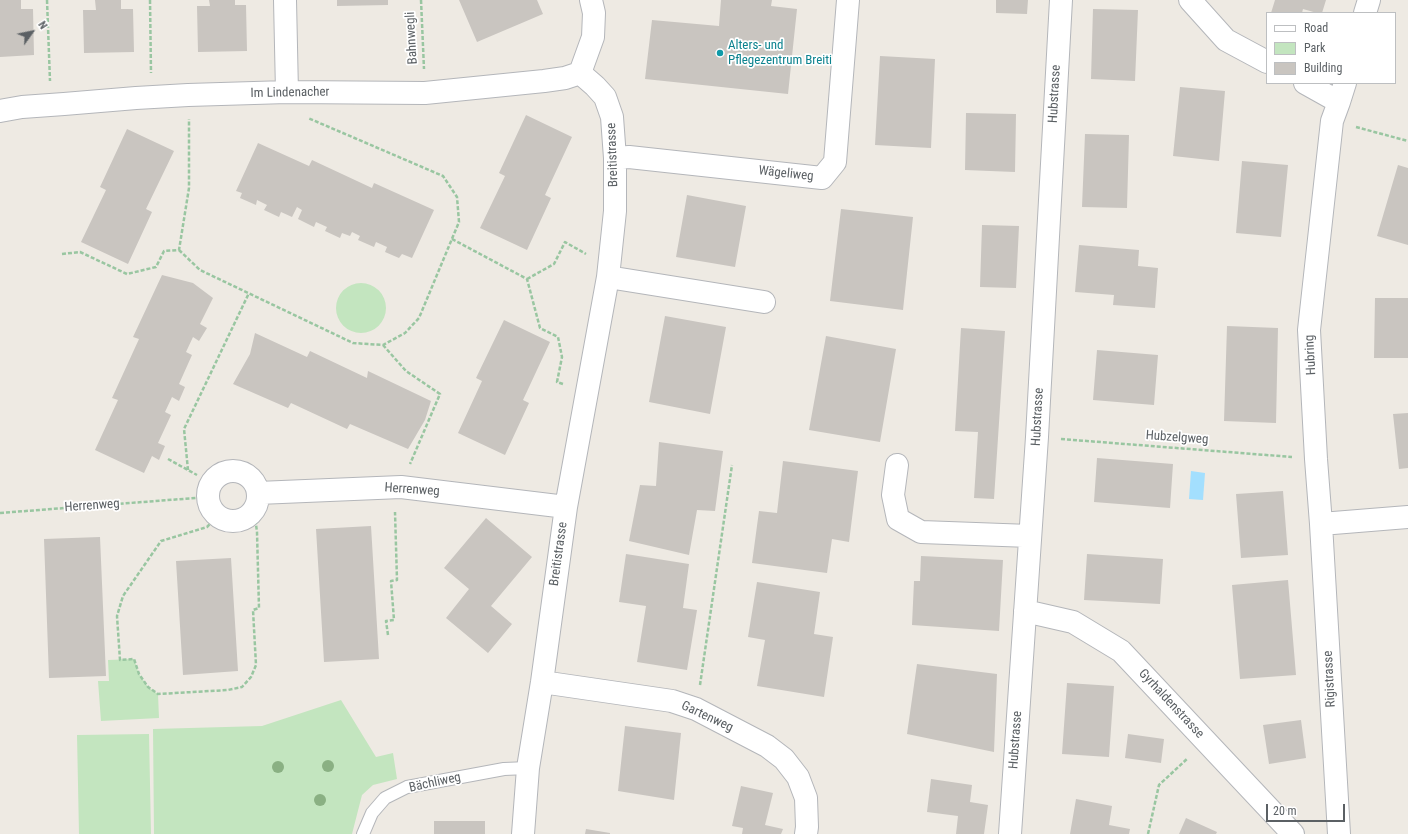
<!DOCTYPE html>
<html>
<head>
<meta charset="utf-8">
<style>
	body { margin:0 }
	#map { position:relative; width:1408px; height:834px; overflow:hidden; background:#eeeae3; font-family:"Roboto Condensed",sans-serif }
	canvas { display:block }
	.legend { position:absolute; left:1266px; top:12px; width:130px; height:72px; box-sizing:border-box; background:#fff; border:1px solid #bdbfc1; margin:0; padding:5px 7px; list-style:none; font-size:12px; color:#5b6064 }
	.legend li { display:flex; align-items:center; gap:8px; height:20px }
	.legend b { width:20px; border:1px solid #bdbfc1 }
	.north { position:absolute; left:12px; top:12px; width:40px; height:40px; -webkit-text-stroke:3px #fff; paint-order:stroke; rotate:57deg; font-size:11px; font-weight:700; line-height:16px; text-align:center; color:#5b6064 }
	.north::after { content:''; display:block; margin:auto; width:14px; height:18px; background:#5b6064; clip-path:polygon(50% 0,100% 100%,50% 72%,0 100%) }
	.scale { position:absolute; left:1266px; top:804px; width:79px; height:18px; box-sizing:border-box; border:2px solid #5b6064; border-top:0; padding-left:5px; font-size:12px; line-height:14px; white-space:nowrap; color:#5b6064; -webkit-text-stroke:3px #fff; paint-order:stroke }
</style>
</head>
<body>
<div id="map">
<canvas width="1408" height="834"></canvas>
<ul class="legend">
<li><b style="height:5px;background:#fff"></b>Road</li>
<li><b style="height:11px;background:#c3e5bf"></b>Park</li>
<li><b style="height:11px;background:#c9c5c0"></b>Building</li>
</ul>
<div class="north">N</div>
<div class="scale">20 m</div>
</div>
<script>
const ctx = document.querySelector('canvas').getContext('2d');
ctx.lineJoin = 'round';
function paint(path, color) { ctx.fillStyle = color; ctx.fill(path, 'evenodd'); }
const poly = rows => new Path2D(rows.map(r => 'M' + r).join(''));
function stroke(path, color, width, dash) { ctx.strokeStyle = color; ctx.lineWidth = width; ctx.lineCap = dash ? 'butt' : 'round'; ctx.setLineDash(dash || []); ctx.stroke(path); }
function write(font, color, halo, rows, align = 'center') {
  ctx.font = font + ' "Roboto Condensed",sans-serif'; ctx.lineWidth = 3.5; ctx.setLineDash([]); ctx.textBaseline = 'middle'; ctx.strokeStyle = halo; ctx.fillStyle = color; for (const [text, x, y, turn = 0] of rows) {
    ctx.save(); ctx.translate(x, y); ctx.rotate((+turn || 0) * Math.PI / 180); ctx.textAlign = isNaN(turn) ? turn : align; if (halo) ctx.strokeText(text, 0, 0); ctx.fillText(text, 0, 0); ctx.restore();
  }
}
const green = poly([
	'336 308a25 25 0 1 1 50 0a25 25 0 1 1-50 0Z',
	[134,659,139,674,148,687,158,694,159,718,101,721,98,681,109,681,108,660],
	[341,700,376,757,393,753,397,779,373,785,362,795,352,834,154,834,153,729,262,726],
	[149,734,151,834,79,834,77,735]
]);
const water = poly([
	[1191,471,1205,473,1203,500,1189,499]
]);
const building = poly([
	[0,0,21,0,21,9,33,9,34,55,0,57],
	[95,0,121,0,121,9,133,9,134,52,84,53,83,10,96,10],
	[209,0,235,0,235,5,246,5,247,51,198,52,197,6,210,6],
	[337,0,388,0,388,5,337,6],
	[459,0,537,0,543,14,477,42],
	[721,0,772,0,771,6,797,9,788,94,645,79,652,20,719,26],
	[996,0,1028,0,1027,14,996,13],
	[1275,0,1326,0,1322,13,1317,13,1303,9,1302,13,1271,13],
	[1093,9,1138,10,1135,81,1091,79],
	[880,56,935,59,931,148,875,145],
	[1180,87,1225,91,1219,161,1173,156],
	[966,113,1016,114,1015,172,965,170],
	[526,115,572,137,545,195,551,198,527,250,480,228,505,176,499,173],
	[127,129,174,151,146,209,152,212,128,264,81,242,106,190,100,187],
	[1085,134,1129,135,1127,208,1082,207],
	[258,143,309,166,312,160,372,188,374,183,434,210,412,258,402,254,399,258,385,252,387,247,376,242,374,247,358,240,360,236,352,232,350,236,342,233,340,238,325,231,327,227,316,222,314,227,298,219,302,210,297,207,292,217,281,212,279,217,264,210,267,205,257,200,256,205,240,198,242,193,236,191],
	[1242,161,1288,165,1281,237,1236,233],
	[1398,165,1408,168,1408,245,1377,236],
	[687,195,746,206,735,267,676,257],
	[841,209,913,217,903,310,830,301],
	[982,225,1019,226,1016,288,980,287],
	[1079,245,1139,250,1138,266,1158,268,1155,308,1113,305,1114,295,1075,292],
	[162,275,193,283,213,298,200,324,207,328,199,341,193,337,186,352,192,355,179,384,185,387,179,401,172,397,165,412,171,415,158,443,165,446,159,460,152,456,144,473,95,450,118,400,112,398,139,339,133,337],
	[1375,298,1408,298,1408,358,1374,358],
	[665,316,726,327,710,414,649,402],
	[504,320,550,342,523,400,529,403,505,455,458,433,482,381,476,378],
	[1227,326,1278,328,1276,423,1224,421],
	[961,328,1005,331,994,499,974,498,978,432,955,431],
	[255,333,307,357,310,351,367,378,368,371,431,401,425,420,408,449,350,424,347,429,291,403,288,408,233,384,250,354],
	[826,336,896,349,880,442,809,430],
	[1097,350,1158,355,1154,405,1093,400],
	[1408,413,1408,468,1399,469,1393,414],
	[659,442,723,451,715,511,697,510,689,555,629,541,640,485,656,486],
	[1097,458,1173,464,1170,508,1094,502],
	[783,461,858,471,849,542,832,539,827,573,752,563,759,511,777,513],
	[1283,491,1288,555,1241,558,1236,494],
	[486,518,532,557,491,606,512,624,488,653,446,618,469,589,444,568],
	[371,526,379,659,324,662,316,529],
	[100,537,106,676,49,678,44,539],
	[626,554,689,564,683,608,697,610,687,670,637,662,646,606,619,602],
	[1087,554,1163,559,1160,604,1084,600],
	[921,556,1003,560,999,631,912,625,914,581,920,581],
	[231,558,238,671,183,675,176,561],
	[1288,580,1296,675,1240,679,1232,585],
	[757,582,820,592,814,634,833,637,824,697,757,686,765,640,748,637],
	[917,664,997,674,994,752,907,734],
	[1067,683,1114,686,1109,757,1062,754],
	[1301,720,1306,758,1269,764,1263,725],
	[625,726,681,733,674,800,618,791],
	[1128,734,1164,739,1161,763,1125,758],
	[931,779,972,785,970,802,988,805,984,834,956,834,958,816,927,812],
	[741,786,773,793,765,825,783,829,781,834,742,834,743,828,732,826],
	[1076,799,1112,806,1109,825,1130,829,1129,834,1070,834],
	[1186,818,1217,832,1216,834,1179,834],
	[434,821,485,821,485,834,434,834],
	[586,829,610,833,610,834,585,834]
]);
const path = poly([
	[47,0,50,81],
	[150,0,151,73],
	[421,0,424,69],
	[1356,127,1408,141],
	[452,239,527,279,540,328,558,337,562,357,557,382,563,384],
	[179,250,200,270,353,343,383,345,405,333,419,318,459,222,457,197,443,176,308,118],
	[62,254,80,252,127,274,156,267,164,251,179,250,189,188,189,119],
	[527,279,554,264,565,242,586,254],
	[383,345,406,371,440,394,410,464],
	[1061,439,1292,457],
	[168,459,197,475],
	[188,470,184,429,249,293],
	[0,513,208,497],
	[218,516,207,527,161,541,123,596,117,616,120,660,134,659,139,674,148,687,158,694,228,690,242,687,251,677,256,665,253,610,259,608,257,532,255,517],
	[388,635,386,621,394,620,391,581,397,580,395,512],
	[700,685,732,465],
	[1148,834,1159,785,1188,758]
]);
const lane = poly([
	[363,834,372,813,385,798,407,787,504,769,528,768]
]);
const street = poly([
	[285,0,287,92],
	[1190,0,1226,40,1267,62],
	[1365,13,1369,0],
	[580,73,593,37,594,13,591,0],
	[1305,83,1339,102],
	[1345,83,1339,102,1332,121,1309,330,1316,459,1321,524,1408,517],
	[0,111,22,107,64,104,136,98,188,95,287,92,425,93,544,81,565,78,580,73],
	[615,158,629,157,822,178,835,162,848,0],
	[608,277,764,302],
	[897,465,893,495,898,519,921,532,1030,536],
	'208 496a25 25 0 1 1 50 0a25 25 0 1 1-50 0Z',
	[258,493,401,487,566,507],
	[1321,524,1339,834],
	[1025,611,1073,622,1121,651,1293,834],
	[542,682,672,701,696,709,767,746,784,759,798,777,806,798,807,827,806,834],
	[523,834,528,768,542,682,566,507,608,277,615,211,615,158,612,117,605,97,595,86,580,73],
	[1010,834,1037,437,1061,0]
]);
const trees = [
	[328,766],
	[278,767],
	[320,800]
];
const markers = [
	[720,53,4,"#0f9aa8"]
];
const streetNames = [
	["Bahnwegli",412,38,-93],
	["Im Lindenacher",290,93,-1],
	["Hubstrasse",1055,94,-87],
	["Breitistrasse",613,155,-92],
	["Wägeliweg",786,174,6],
	["Hubring",1311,355,-93],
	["Hubstrasse",1038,417,-87],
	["Hubzelgweg",1177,438,4],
	["Herrenweg",412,490,4],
	["Herrenweg",92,506,-4],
	["Breitistrasse",559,554,-82],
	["Rigistrasse",1330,679,-93],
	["Gyrhaldenstrasse",1171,704,47],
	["Gartenweg",707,717,25],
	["Hubstrasse",1016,740,-86],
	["Bächliweg",435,783,-12]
];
const cultureNames = [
	["Alters- und",728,46],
	["Pflegezentrum Breiti",728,61]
];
paint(green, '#c3e5bf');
paint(water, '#a3dffe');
paint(building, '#c9c5c0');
stroke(lane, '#b4b6ba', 14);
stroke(street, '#b4b6ba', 24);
stroke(path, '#99c6a1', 2.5, [4, 2]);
stroke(lane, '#fff', 12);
stroke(street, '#fff', 22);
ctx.fillStyle = '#8ab083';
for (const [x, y] of trees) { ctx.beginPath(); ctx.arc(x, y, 6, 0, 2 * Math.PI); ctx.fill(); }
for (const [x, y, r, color] of markers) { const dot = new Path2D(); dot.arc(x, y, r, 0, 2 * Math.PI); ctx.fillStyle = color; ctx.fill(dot); stroke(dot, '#fff', 1.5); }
write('13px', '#5b6064', '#fff', streetNames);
write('13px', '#0d838f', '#fff', cultureNames, 'left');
</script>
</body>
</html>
